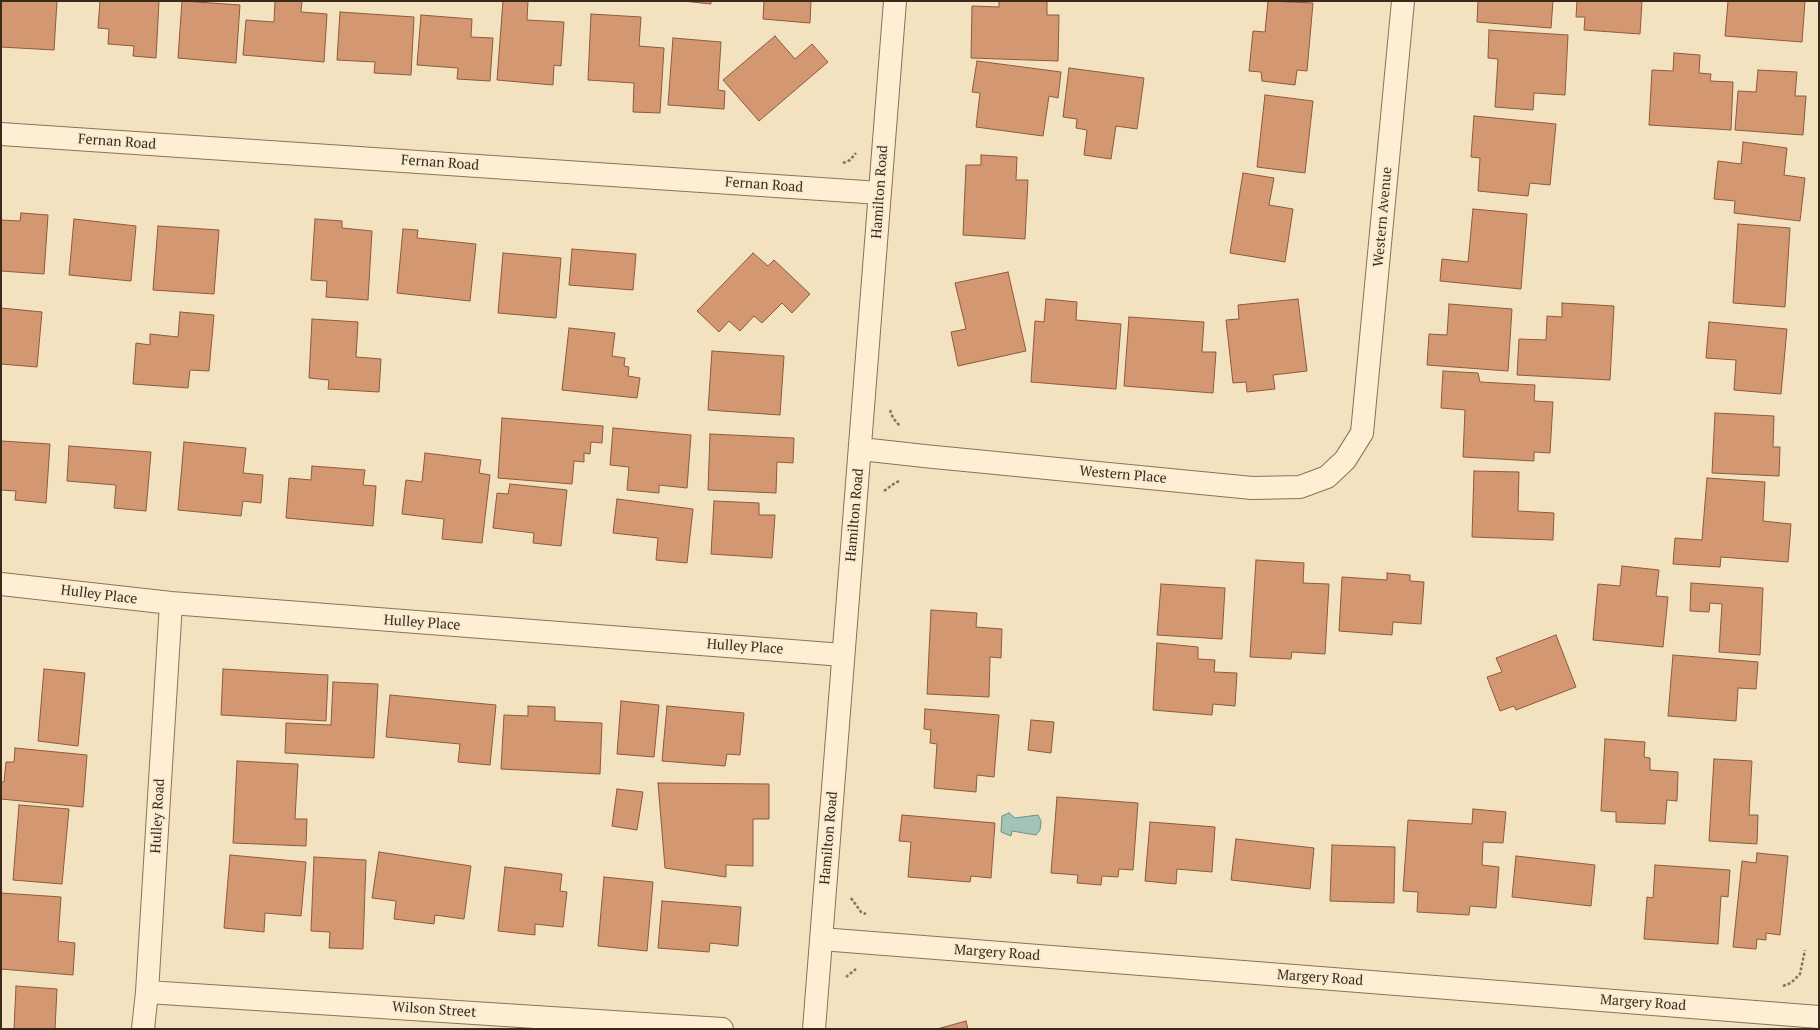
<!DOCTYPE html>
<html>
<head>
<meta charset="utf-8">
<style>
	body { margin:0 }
	#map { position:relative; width:1820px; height:1030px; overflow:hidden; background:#f2e2c0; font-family:"PT Serif",serif }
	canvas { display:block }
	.frame { position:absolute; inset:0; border:2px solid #3b2a1c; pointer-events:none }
</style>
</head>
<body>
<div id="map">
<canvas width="1820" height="1030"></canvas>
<div class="frame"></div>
</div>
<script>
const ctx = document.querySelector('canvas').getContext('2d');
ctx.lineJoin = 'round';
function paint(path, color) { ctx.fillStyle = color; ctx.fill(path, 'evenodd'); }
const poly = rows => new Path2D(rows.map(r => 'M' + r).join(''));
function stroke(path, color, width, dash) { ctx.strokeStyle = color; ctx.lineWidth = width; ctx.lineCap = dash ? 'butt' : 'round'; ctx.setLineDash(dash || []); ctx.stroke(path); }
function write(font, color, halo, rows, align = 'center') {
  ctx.font = font + ' "PT Serif",serif'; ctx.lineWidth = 4; ctx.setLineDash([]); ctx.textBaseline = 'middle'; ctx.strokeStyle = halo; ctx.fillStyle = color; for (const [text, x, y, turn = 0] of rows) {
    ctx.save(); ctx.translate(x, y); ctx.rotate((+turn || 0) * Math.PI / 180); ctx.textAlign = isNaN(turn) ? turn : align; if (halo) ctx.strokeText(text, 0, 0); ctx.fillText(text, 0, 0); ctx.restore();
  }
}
const water = poly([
	[1009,813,1015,818,1038,815,1041,821,1040,830,1036,835,1012,831,1011,836,1001,832,1002,816,1009,813]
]);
const building = poly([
	[1,1,57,1,54,50,1,47,1,1],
	[100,1,159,1,156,58,133,56,134,46,108,44,109,29,98,28,100,1],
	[182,1,240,5,236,63,178,58,182,1],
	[275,1,302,1,301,12,327,14,324,62,243,55,246,20,274,22,275,1],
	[503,1,528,1,527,20,564,22,561,66,554,65,553,85,497,80,503,1],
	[683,1,711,1,711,4,683,1],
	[764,1,811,1,810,23,763,19,764,1],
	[999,1,1047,1,1047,15,1059,15,1058,61,971,58,972,6,999,7,999,1],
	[1268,1,1313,3,1307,71,1297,70,1295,85,1262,81,1261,72,1249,71,1253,31,1265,32,1268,1],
	[1478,1,1553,1,1551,28,1477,22,1478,1],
	[1577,1,1642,1,1640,34,1584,30,1585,17,1576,17,1577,1],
	[1728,1,1805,1,1802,42,1725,36,1728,1],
	[340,12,414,17,411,75,374,73,375,62,337,60,340,12],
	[591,14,641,17,639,46,664,48,660,113,633,112,634,83,588,80,591,14],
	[421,15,472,19,471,37,493,38,490,81,457,79,458,68,417,65,421,15],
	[1489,30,1568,35,1565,95,1534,93,1533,110,1495,107,1498,59,1488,58,1489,30],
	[775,36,795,59,812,44,828,62,759,121,723,80,775,36],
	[673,38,721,42,718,90,725,91,724,109,668,105,673,38],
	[1674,53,1700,55,1699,73,1711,74,1710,81,1733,82,1731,130,1649,125,1652,70,1673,71,1674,53],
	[977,61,1061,72,1058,98,1049,96,1043,136,976,127,980,93,972,92,977,61],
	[1069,68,1144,78,1137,129,1116,126,1111,159,1084,155,1087,130,1076,128,1077,119,1063,117,1069,68],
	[1758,70,1797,72,1795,96,1806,96,1803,135,1735,130,1738,91,1756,92,1758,70],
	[1265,95,1313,101,1305,173,1257,167,1265,95],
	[1474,116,1556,124,1550,185,1530,183,1528,196,1478,191,1480,158,1471,157,1474,116],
	[1743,142,1787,148,1784,175,1805,178,1800,221,1734,213,1735,201,1714,199,1718,161,1741,164,1743,142],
	[981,155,1017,157,1016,180,1028,180,1025,239,963,235,966,165,981,165,981,155],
	[1243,173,1274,178,1269,205,1293,209,1285,262,1230,253,1243,173],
	[1473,209,1527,214,1521,289,1440,281,1442,259,1468,262,1473,209],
	[21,213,48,215,44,274,1,271,1,220,20,221,21,213],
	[74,219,136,226,131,281,69,275,74,219],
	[315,219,342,221,342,228,372,231,368,300,326,297,327,281,311,280,315,219],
	[1738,224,1790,228,1785,307,1733,303,1738,224],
	[158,226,219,230,214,294,153,290,158,226],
	[403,229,418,230,417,238,476,244,470,301,397,293,403,229],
	[572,249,636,254,633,290,569,285,572,249],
	[503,253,561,258,556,318,498,313,503,253],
	[753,253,768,266,774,260,810,294,792,313,782,303,762,323,754,316,740,331,729,321,719,332,697,311,753,253],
	[1008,272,1026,351,958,366,951,332,966,329,955,283,1008,272],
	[1046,299,1077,302,1076,320,1121,324,1116,389,1031,382,1035,321,1044,322,1046,299],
	[1298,299,1307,371,1273,375,1275,389,1247,392,1246,382,1233,383,1226,320,1239,319,1238,305,1298,299],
	[1562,303,1614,306,1610,380,1517,375,1519,339,1546,340,1547,316,1562,317,1562,303],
	[1449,304,1512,309,1508,371,1427,365,1429,334,1447,335,1449,304],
	[1,308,42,312,37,367,1,364,1,308],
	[180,312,214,315,209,371,190,370,188,388,133,384,136,343,150,345,150,334,178,337,180,312],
	[1129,317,1204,322,1202,352,1216,352,1213,393,1124,386,1129,317],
	[312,319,358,322,356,357,381,359,379,392,328,389,329,380,309,378,312,319],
	[1709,322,1787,329,1781,394,1734,390,1736,360,1706,358,1709,322],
	[569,328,615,333,612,356,625,358,624,366,629,367,628,376,640,378,637,398,562,390,569,328],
	[712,351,784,356,780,415,708,410,712,351],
	[1443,371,1478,373,1480,382,1535,385,1534,401,1553,402,1550,453,1534,452,1534,461,1463,457,1465,410,1441,408,1443,371],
	[1715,413,1774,416,1773,447,1780,447,1779,476,1712,473,1715,413],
	[502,418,603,426,602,443,591,442,590,454,584,453,584,462,574,461,572,484,498,478,502,418],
	[613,428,691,435,687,488,659,485,659,493,627,490,629,467,610,465,613,428],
	[710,434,794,438,793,463,777,462,776,493,708,490,710,434],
	[1,441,50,444,46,503,15,500,16,491,1,490,1,441],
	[184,442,246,448,243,473,263,475,261,503,243,501,241,516,178,510,184,442],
	[69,446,151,452,146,511,114,508,116,485,67,481,69,446],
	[425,453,481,460,479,473,490,475,482,543,442,539,444,519,402,514,406,480,422,482,425,453],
	[312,466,365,470,363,485,376,486,373,526,286,518,289,478,311,480,312,466],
	[1474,471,1519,472,1518,511,1554,513,1553,540,1472,537,1474,471],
	[1707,478,1765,482,1763,521,1791,524,1788,562,1721,557,1720,567,1673,564,1675,538,1702,540,1707,478],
	[510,484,567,490,561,546,533,543,534,533,493,528,497,493,508,494,510,484],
	[617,499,693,509,687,563,656,560,658,538,613,533,617,499],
	[714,501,759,503,759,515,775,515,772,558,711,554,714,501],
	[1256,560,1304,563,1303,583,1329,584,1325,654,1292,652,1291,659,1250,657,1256,560],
	[1622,566,1659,570,1656,596,1668,597,1663,647,1593,640,1598,584,1620,586,1622,566],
	[1387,573,1410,575,1410,581,1424,582,1421,624,1393,622,1392,635,1339,631,1342,577,1387,580,1387,573],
	[1691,583,1763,588,1760,655,1719,652,1722,604,1710,603,1709,612,1690,611,1691,583],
	[1161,584,1225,588,1222,639,1157,635,1161,584],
	[931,610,977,613,976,627,1002,629,1001,658,990,657,989,697,927,694,931,610],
	[1556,635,1576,687,1516,710,1514,706,1500,711,1487,677,1502,672,1496,658,1556,635],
	[1157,643,1198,647,1198,659,1215,660,1214,672,1237,673,1235,706,1213,704,1212,715,1153,710,1157,643],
	[1673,655,1758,662,1756,689,1738,688,1736,721,1668,716,1673,655],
	[44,669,85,673,78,746,38,741,44,669],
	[223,669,328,675,326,721,221,715,223,669],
	[333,682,378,684,374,758,285,753,286,723,331,725,333,682],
	[390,695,496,705,490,765,458,762,460,744,386,737,390,695],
	[621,701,659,705,654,757,617,754,621,701],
	[528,706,555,707,555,721,602,723,600,774,501,769,504,715,528,716,528,706],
	[667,706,744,713,740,755,727,754,725,766,662,761,667,706],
	[925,709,999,715,994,777,977,775,976,792,934,788,937,744,930,743,931,730,924,729,925,709],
	[1031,720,1054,722,1051,753,1028,750,1031,720],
	[1605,739,1645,742,1644,757,1650,758,1650,770,1678,772,1677,801,1667,800,1665,824,1616,822,1616,812,1601,811,1605,739],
	[15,748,87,755,83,807,1,799,1,782,4,782,6,762,14,762,15,748],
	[1714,759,1752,761,1749,815,1758,815,1757,844,1709,841,1714,759],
	[237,761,298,764,295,819,307,819,306,846,233,843,237,761],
	[658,783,769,784,769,819,753,819,753,866,726,865,726,877,665,868,658,783],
	[617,789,643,792,637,830,612,826,617,789],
	[1057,797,1138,803,1133,870,1119,869,1118,877,1102,876,1101,885,1077,883,1078,875,1051,873,1057,797],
	[19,805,69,809,62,884,13,880,19,805],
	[1473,809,1506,812,1503,843,1483,842,1482,865,1499,867,1496,908,1470,906,1469,915,1417,912,1418,892,1403,891,1408,820,1472,824,1473,809],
	[902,815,995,823,991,878,971,876,970,882,908,877,911,842,899,841,902,815],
	[1150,822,1215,827,1212,872,1177,869,1176,884,1145,881,1150,822],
	[1236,839,1314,848,1310,889,1231,880,1236,839],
	[1332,845,1395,847,1394,903,1330,901,1332,845],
	[379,852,471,866,464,919,435,915,434,924,394,919,396,901,372,898,379,852],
	[1757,853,1788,856,1780,935,1766,933,1766,940,1757,939,1756,949,1733,947,1742,861,1756,863,1757,853],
	[230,855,306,862,301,916,265,913,264,932,224,928,230,855],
	[1516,856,1595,865,1591,906,1512,897,1516,856],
	[314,857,366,860,363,949,329,948,330,932,311,931,314,857],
	[1655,865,1730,870,1728,897,1721,896,1718,944,1644,939,1647,897,1653,898,1655,865],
	[505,867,562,874,560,891,567,892,563,927,535,924,535,935,498,931,505,867],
	[604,877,653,882,647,951,598,946,604,877],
	[1,893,61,897,58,941,75,943,73,975,1,969,1,893],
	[662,901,741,907,738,946,710,943,709,952,658,948,662,901],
	[16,986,57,989,55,1029,14,1029,16,986],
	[966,1021,968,1029,937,1029,966,1021]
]);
const path = poly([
	[843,163,850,160,856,153],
	[890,410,893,418,900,426],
	[884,491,895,483,899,481],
	[851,898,861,912,866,914],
	[846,977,856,969],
	[1783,986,1791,983,1800,974,1805,950]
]);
const street = poly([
	[1,134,880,193],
	[861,449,924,456,1252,488,1300,487,1327,477,1345,460,1362,433,1403,1],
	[1,584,171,603,843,655],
	[821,939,1819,1017],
	[147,992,722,1029],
	[143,1029,147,992,171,603],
	[814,1029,895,1]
]);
const streetNames = [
	["Fernan Road",117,142,4],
	["Fernan Road",440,163,4],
	["Fernan Road",764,185,4],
	["Hamilton Road",880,192,-86],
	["Western Avenue",1383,217,-85],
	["Western Place",1123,475,5],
	["Hamilton Road",855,515,-85],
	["Hulley Place",99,595,7],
	["Hulley Place",422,623,4],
	["Hulley Place",745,647,4],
	["Hulley Road",158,816,-87],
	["Hamilton Road",829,838,-85],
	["Margery Road",997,953,4],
	["Margery Road",1320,978,4],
	["Margery Road",1643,1003,4],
	["Wilson Street",434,1010,4]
];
paint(water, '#a3c3b9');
stroke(water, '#699287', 1);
paint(building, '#d39872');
stroke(building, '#8e593a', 1);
stroke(street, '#8d7256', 24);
stroke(path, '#8d7256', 2.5, [3, 2]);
stroke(street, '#fcefd4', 22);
write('14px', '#3b2a1c', '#f8ecd0', streetNames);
</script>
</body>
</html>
